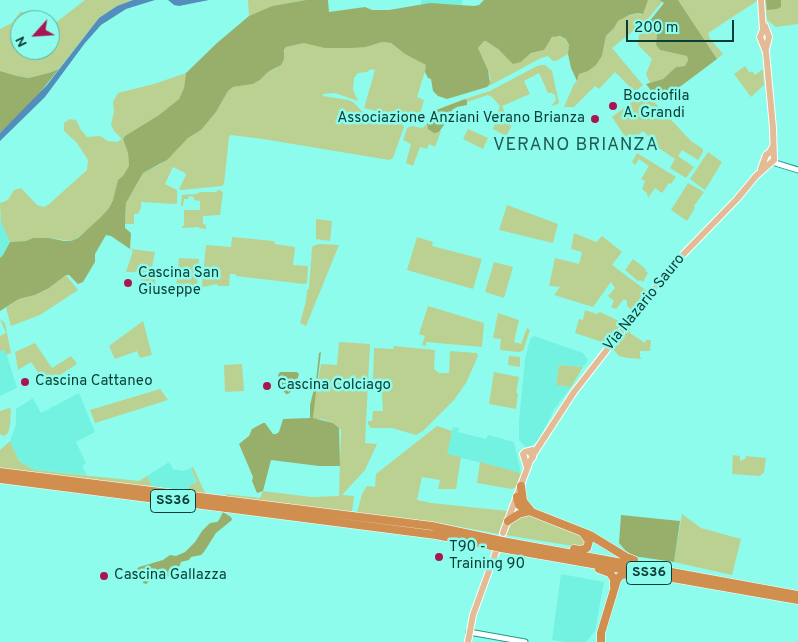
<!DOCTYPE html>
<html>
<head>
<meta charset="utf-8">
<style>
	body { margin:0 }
	#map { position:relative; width:798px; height:642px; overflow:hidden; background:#8dfcec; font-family:Overpass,sans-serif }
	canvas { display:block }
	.north { position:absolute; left:10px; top:10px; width:50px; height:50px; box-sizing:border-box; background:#8dfcec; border:1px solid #59b0a4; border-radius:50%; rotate:244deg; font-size:14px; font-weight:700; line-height:20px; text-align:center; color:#0a3d37 }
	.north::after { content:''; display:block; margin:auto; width:18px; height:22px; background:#a81652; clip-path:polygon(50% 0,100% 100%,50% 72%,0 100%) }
	.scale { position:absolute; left:626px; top:20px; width:108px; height:22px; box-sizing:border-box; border:2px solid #0a3d37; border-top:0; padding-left:6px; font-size:15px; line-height:18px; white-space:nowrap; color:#0a3d37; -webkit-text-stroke:4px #8dfcec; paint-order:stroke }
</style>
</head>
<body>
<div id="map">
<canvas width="798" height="642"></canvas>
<div class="north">N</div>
<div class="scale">200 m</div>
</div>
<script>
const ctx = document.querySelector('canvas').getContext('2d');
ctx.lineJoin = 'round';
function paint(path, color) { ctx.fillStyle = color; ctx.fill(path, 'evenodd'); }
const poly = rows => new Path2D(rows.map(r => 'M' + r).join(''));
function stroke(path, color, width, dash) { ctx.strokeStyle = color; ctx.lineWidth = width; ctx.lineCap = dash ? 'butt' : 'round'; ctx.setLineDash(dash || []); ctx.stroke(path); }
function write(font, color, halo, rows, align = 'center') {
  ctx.font = font + ' Overpass,sans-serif'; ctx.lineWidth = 5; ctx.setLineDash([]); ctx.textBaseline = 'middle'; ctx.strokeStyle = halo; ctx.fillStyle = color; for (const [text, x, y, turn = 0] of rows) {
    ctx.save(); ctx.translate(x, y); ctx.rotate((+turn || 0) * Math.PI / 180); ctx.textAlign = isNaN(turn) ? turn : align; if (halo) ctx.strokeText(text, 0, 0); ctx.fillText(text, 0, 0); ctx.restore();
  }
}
const built = poly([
	[421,0,462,0,462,5,421,4],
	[0,217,10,242,3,255,0,258],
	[534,336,583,353,588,360,583,367,559,365,556,385,571,387,555,408,538,441,528,448,525,447,519,440,519,422,525,359,530,339],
	[5,349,17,388,0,396,0,351],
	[79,393,95,432,76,442,86,463,82,466,87,475,34,470,19,461,10,441,16,424,16,409,33,398,41,413],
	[453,427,459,428,458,432,486,439,488,435,514,442,521,473,446,454],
	[169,462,173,469,183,471,191,468,197,482,190,485,190,491,193,492,149,486,152,484,147,476],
	[561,574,604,582,595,631,586,642,566,642,552,640]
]);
const green = poly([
	[85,0,133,0,117,6,99,18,59,69,52,72,29,78,17,76,0,71,0,29,12,23,21,11,33,20,20,20,20,50,50,50,50,24,54,24],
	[248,0,306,0,272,6,249,16],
	[648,0,659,0,662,2,647,20,612,48,643,85,635,92,615,72,599,89,595,86,574,107,564,107,574,84,577,81,579,74,596,65,602,56,606,36,614,28,618,21,624,17,637,13,641,15],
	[678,0,757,0,757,1,708,33,710,39,723,54,717,59],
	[765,0,798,0,798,24,776,27,767,20],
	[648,23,657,30,656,45,660,50,687,56,688,60,685,66,676,67,663,79,650,83,646,74,652,59,638,45,639,35],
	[555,35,566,39,569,46,568,54,556,61,553,61,548,56,541,58,487,87,491,79,488,70,478,48,484,41,489,41,504,55,517,62,521,62,531,53,544,50,549,41],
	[382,42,391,43,405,54,427,65,417,97,424,100,419,118,393,111,391,115,364,108,375,70,371,69,367,72,358,73,354,78,353,90,358,101,335,93,323,94,323,96,348,100,353,102,363,112,370,115,400,121,404,127,393,158,389,160,263,139,231,135,229,137,224,184,222,186,181,190,179,189,186,175,185,173,173,167,165,184,177,190,177,203,175,204,141,202,141,208,138,214,134,214,134,224,125,224,126,203,143,173,161,164,188,138,201,130,216,112,228,91,233,87,253,84,260,80,268,72,277,68,286,47,304,43,319,45,366,47],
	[541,65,545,65,552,71,559,103,553,106,552,105,556,100,555,95,552,93,548,93,539,73,524,81,530,94,502,106,511,127,506,136,493,129,500,106,492,97,488,95,467,102,465,99,490,91,537,66],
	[745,66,750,73,752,71,755,75,763,69,764,85,751,97,734,74],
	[186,73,184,88,179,99,159,115,125,136,123,139,128,153,129,166,109,208,95,224,77,238,71,241,49,238,33,238,26,241,10,242,1,222,0,203,8,200,14,190,21,188,37,205,44,207,48,205,87,170,88,160,77,143,64,131,64,123,70,119,76,120,81,130,87,137,100,136,108,141,117,142,122,139,114,131,111,124,114,112,113,102,118,93,154,84],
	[644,93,646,93,691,141,703,149,703,152,698,160,682,150,678,156,694,167,686,178,670,168,675,159,654,145,655,143,643,131,631,141,624,135,612,117],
	[427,124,427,127,439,132,441,131,435,147,429,144,427,149,420,147,413,166,406,163,411,144,403,140,407,128,412,126,422,128],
	[468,129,488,138,483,149,463,139],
	[708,152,722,162,705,190,690,179],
	[637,153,676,177,671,184,669,183,662,193,655,188,648,198,647,193,642,189,645,181,641,179,649,166,639,159,635,165,632,162],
	[688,183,704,192,694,206,695,208,687,221,671,210],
	[218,190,220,190,223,192,220,215,203,216,203,224,206,225,206,229,199,228,199,227,182,228,182,226,184,226,184,210,200,210,200,201,194,200,194,197,189,196,188,199,184,199,183,206,181,206,182,195,197,194,200,192,216,192],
	[507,205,558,224,553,243,499,230],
	[316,219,332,221,330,241,316,239],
	[574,233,596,242,602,236,622,252,612,265,648,292,633,311,627,306,627,301,624,299,616,309,611,307,614,301,608,296,615,288,611,282,593,307,554,295,560,287,549,286,555,258,579,264,582,252,571,249],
	[232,237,274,241,275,244,295,247,293,265,308,266,307,283,304,284,236,276,236,274,230,274,229,286,218,286,217,284,203,287,202,285,206,245,231,247],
	[417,237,433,242,432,246,482,259,473,289,407,270],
	[319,244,339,245,306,326,300,323,306,301,307,290,309,289,312,248,313,246],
	[130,249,155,252,151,272,156,275,155,284,142,282,137,272,126,272,133,251],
	[179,258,199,259,197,287,179,290,176,288],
	[633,259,646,269,645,270,648,273,643,282,640,280,638,281,625,270],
	[494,262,513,267,504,298,485,292],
	[66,275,78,290,40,315,11,326,6,308,19,299,35,295,49,288],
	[428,306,484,323,482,347,426,342,426,346,422,345,425,336,419,334],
	[585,310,597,314,600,312,621,322,621,326,608,344,575,333,579,319,583,320],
	[498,313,519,320,514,342,521,344,527,328,530,330,523,351,518,352,500,350,501,339,493,338],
	[0,319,5,323,11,353,6,355,5,350,0,351,0,336,6,333],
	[143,321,152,355,140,358,137,351,115,359,109,346],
	[630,327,630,333,645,343,646,340,651,340,650,351,640,351,640,357,642,359,628,358,619,356,613,349],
	[339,342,370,344,365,443,377,444,365,470,342,495,354,496,352,512,227,497,225,494,260,498,263,491,311,497,339,496,341,430,333,423,322,419,313,419,314,405,321,364,337,365],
	[35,343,52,368,71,356,77,364,46,384,31,362,18,370,15,352],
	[394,346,435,350,434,369,439,373,449,373,450,351,477,353,478,356,466,383,454,400,423,431,416,435,392,428,371,428,368,424,368,421,372,421,373,411,383,411,381,379,373,379,374,348,393,349],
	[509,356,520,357,520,367,508,365],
	[242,364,244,391,225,392,224,365],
	[559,365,583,367,571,387,556,385],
	[494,372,519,377,516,392,518,394,516,409,489,404],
	[160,389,168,400,95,423,90,410],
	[9,408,11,409,10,425,8,433,4,436,0,434,0,411],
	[437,426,452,431,447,454,461,457,456,489,438,489,440,480,422,477,417,500,431,503,508,511,499,534,434,522,357,513,362,494,367,486,375,487,376,474],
	[10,441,19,461,34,470,139,481,147,476,152,485,144,486,0,469,0,450],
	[733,455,740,456,740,461,745,459,746,456,766,458,764,472,760,476,732,474],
	[480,462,521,473,516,487,512,489,477,483],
	[193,467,205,493,193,492,188,489,190,485,197,482,191,468],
	[528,514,584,536,586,539,585,545,579,547,506,535,510,523,514,519],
	[682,514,701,528,741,539,732,575,674,562]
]);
const forest = poly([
	[306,0,328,0,329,12,365,7,372,10,389,10,430,3,474,6,479,5,484,0,648,0,643,14,637,13,629,15,618,21,614,28,606,36,602,56,596,65,588,71,579,74,577,81,571,68,568,54,569,45,566,39,560,36,552,37,544,50,531,53,521,62,513,64,498,49,486,41,484,41,478,48,488,70,490,83,487,87,447,99,438,96,433,91,431,79,428,78,425,72,426,65,405,54,391,43,382,42,366,47,351,48,325,48,304,43,286,47,284,50,284,59,281,65,268,72,260,80,253,84,233,87,228,91,216,112,201,130,188,138,167,160,143,173,126,203,125,224,125,228,131,233,130,249,111,236,106,235,95,254,95,262,83,282,78,284,69,275,66,275,49,288,35,295,19,299,0,311,0,258,3,255,10,242,26,241,33,238,49,238,64,241,71,241,78,238,100,218,109,208,113,200,118,180,123,176,129,166,128,153,123,139,125,136,159,115,179,99,184,88,186,73,217,43,249,16,272,6],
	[659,0,678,0,717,59,661,101,659,101,646,84,663,79,676,67,685,66,688,60,687,56,660,50,656,45,657,33,655,28,648,23,664,3],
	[766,0,781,0,781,7,777,9,767,10],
	[59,69,33,101,0,133,0,71,17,76,29,78,52,72],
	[465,99,467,101,467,105,457,107,452,110,449,121,444,125,439,132,434,133,428,129,427,124,431,112],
	[321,352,313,418,333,423,339,428,340,466,319,466,271,460,263,491,257,493,252,481,253,477,239,444,249,436,252,429,263,423,265,423,273,434,276,434,279,432,283,419,310,418,310,405,316,381,319,353],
	[280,372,297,372,299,374,295,388,288,394,286,394,279,386,278,375],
	[223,512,231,517,232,520,216,533,204,552,201,555,191,557,189,560,181,562,178,570,171,576,152,579,146,584,143,583,144,575,139,577,135,571,139,567,163,560,170,555,176,556,185,552,195,542,202,531,210,523,217,522,219,520],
	[621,515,680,521,674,562,633,556,625,550,619,543]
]);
const water = poly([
	[133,0,155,0,126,9,101,25,85,43,45,97,0,141,0,133,47,85,99,18,117,6],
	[168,0,209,0,179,6,174,5]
]);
const minor = poly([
	[772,162,798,170],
	[469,632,525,642]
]);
const major = poly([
	[765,26,769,37,766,49],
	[761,169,766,155,770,152,773,146],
	[533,455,574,392,673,265,737,199,756,176,774,160,773,128,766,52,760,37,763,30,761,0],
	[527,467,523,454,525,452,533,450],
	[503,533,530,461,533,457,530,452],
	[468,642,473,615,497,549]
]);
const highway = poly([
	[0,472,432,526,493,539],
	[0,479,436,535,492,546],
	[521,486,523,501,531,511],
	[517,497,519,505,524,509,590,535,626,557,634,560],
	[508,521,519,514,530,511],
	[502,541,798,595],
	[501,548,798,600],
	[574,549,581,550,587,548,589,541,583,533],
	[599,569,610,573,614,579,614,586],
	[601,642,601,633,617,580,621,575,633,574]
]);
const highwayBridge = poly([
	[493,539,502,541],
	[492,546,501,548]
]);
const markers = [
	[613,106,5,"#a81652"],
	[595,119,5,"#a81652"],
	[128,283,5,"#a81652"],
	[25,382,5,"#a81652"],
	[267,386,5,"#a81652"],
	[439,557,5,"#a81652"],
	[104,576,5,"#a81652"]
];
const shields = [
	[173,501,45],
	[649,573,45]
];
const shieldNames = [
	["SS36",173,501],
	["SS36",649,573]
];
const poiNames = [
	["Bocciofila",623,97],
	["A. Grandi",623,114],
	["Associazione Anziani Verano Brianza",585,119,"right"],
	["Cascina San",138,274],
	["Giuseppe",138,291],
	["Cascina Cattaneo",35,382],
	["Cascina Colciago",277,386],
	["T90 -",449,548],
	["Training 90",449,565],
	["Cascina Gallazza",114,576]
];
const streetNames = [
	["Via Nazario Sauro",645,303,-51]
];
const quarterNames = [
	["VERANO BRIANZA",576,146]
];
paint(built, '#74f2e1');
paint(green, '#bbd192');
paint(forest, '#98af6b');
paint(water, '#528dbc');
stroke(minor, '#1d9c8f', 7);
stroke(major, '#fff', 8);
stroke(highway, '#fff', 9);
stroke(minor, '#fff', 5);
stroke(major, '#e3bc95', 6);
stroke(highway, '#d08f4e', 8);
stroke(highwayBridge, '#fff', 9, []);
stroke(highwayBridge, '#d08f4e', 8);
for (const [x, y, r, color] of markers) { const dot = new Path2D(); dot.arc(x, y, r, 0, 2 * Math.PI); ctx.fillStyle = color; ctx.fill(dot); stroke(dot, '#8dfcec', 2); }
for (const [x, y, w] of shields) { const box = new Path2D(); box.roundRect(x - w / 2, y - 11.5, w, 23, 4); ctx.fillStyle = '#8dfcec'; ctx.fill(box); stroke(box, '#0a3d37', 1); }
write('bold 14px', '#0a3d37', null, shieldNames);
write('15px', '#0a3d37', '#8dfcec', poiNames, 'left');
write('15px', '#0a3d37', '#8dfcec', streetNames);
ctx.letterSpacing = '1px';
write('18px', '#205c55', '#8dfcec', quarterNames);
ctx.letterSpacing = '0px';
</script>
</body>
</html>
